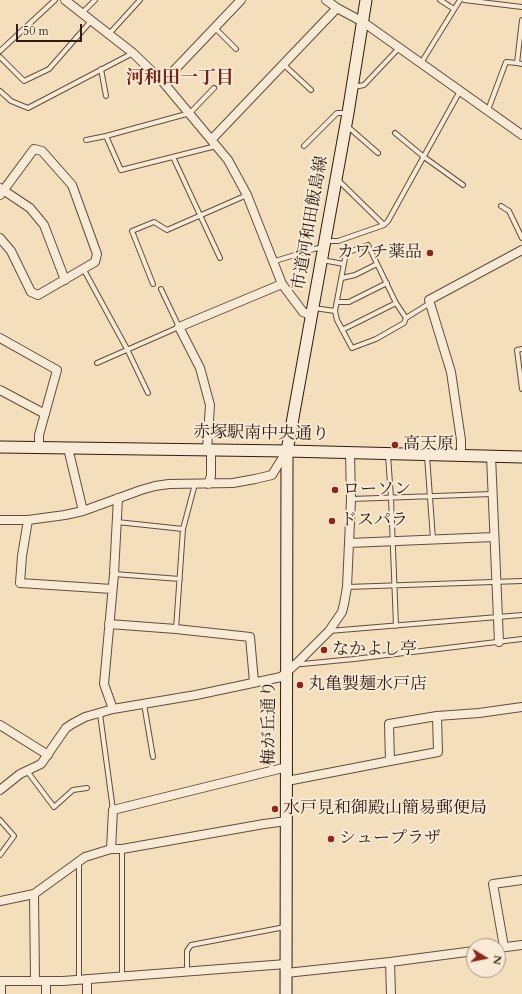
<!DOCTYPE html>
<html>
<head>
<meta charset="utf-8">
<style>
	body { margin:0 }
	#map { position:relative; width:522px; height:994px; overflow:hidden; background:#f4dfbd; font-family:Cardo,serif }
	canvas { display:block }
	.north { position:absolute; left:466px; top:938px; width:40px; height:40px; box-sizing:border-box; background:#f8ead4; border:1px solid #a89887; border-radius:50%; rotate:100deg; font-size:11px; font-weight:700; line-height:16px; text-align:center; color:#311c14 }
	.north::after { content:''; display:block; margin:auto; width:14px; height:18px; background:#8f2418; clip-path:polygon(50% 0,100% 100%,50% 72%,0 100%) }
	.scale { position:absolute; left:16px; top:24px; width:66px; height:18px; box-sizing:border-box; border:2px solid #311c14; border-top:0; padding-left:5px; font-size:12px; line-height:14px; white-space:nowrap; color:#311c14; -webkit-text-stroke:3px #f8ead4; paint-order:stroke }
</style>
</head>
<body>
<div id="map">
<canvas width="522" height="994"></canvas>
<div class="north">N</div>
<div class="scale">50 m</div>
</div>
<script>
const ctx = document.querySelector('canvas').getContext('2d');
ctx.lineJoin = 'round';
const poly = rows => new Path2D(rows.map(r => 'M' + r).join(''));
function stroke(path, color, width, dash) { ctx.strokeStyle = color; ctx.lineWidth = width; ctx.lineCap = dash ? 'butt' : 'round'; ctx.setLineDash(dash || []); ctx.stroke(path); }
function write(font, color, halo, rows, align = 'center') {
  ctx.font = font + ' Cardo,"Noto Serif JP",serif'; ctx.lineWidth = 4; ctx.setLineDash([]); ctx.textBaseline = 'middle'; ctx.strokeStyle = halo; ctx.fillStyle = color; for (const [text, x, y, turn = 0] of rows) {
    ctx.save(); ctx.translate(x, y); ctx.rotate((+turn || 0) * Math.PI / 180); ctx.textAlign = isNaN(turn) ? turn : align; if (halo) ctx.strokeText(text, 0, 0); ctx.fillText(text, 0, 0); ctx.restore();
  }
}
const lane = poly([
	[440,0,454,9],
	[464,0,522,7],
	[82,13,95,0],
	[522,20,517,63,522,64],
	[215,28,236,49],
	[109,34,140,0],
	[0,51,55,0],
	[0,57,24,81,49,69,91,21],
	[421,63,460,0],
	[283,64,311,90],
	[101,69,106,96],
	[354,87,364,85,399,48],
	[0,91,11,101,28,108,133,53],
	[488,110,506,62,517,63],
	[347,126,378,153],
	[395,133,424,157,463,185],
	[106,136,190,113,214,88],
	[86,140,106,136,121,170,216,146],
	[304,146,337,113,348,113],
	[173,157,220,258],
	[337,179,384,225],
	[501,206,509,211,522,238],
	[368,245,396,303,406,318,404,323,376,339,352,348,337,320,335,311,346,253,368,245],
	[322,260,344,264],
	[272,262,314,249,319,248,330,241,338,241,384,225,388,221,460,91],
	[84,270,127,349,148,393],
	[342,278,355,275,377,264],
	[153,284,132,231,154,222,167,230,247,195],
	[337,302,349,302,387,283],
	[314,308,335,311],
	[406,318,430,303],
	[342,330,396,303],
	[522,349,517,350,522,389],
	[97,363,179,327,161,289],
	[388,455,391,498,396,626],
	[427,456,433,539],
	[351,499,492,494],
	[117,522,183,529],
	[114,574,180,579],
	[347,587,522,581],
	[176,629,183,529,195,484],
	[329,631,522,615],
	[298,663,302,664,354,659,522,639],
	[144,704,153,757],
	[100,714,113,810],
	[27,771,54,807,73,790,87,788],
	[0,820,14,836,0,855],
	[79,863,79,979],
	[187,971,187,951,191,945,285,927],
	[122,976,122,849]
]);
const street = poly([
	[65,0,133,53,163,82,228,160,247,195,282,284,303,312,312,316],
	[326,0,337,8,363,22,522,135],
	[163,82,241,0],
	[212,139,337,8],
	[0,188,30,208,44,225,65,280],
	[0,195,34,149,42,151,72,185,97,254,95,262,38,295,31,292,11,251,0,238],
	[0,338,57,370,39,435,39,447],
	[0,390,45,414],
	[68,448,83,511],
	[207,450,210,405,200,368,179,327,282,284],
	[461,455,461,440,451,372,429,300,522,250],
	[491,456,499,642],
	[208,484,211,476,211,450],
	[0,520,28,520,65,515,83,511,141,490,155,486,169,484,233,483,255,479,272,475,286,452],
	[28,520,22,556,20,583,112,589],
	[349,543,494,537],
	[109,624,176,629,250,637,254,682],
	[113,709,104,684,114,574,118,498],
	[437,716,479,713,522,707],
	[0,725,48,755],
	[287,781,390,761,438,752,437,716,389,724,390,761],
	[0,790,20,774,41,764,66,728,72,724,85,717,113,709,196,695,281,677,298,662,329,631,342,612,344,604,347,587,351,499,350,452],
	[111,849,113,810,287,767],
	[34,894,35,980],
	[0,901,34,894,85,857,111,849,122,849,264,824,287,821],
	[504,947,493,884,522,880],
	[498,948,522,945],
	[390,962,391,994],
	[286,973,390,962,474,951],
	[0,981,63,981,286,964],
	[1,994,1,981],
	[46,994,46,981],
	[87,994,87,979]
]);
const secondary = poly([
	[0,447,287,451,522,457],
	[286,994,287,451,348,113,366,0]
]);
const markers = [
	[430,253,4,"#8f2418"],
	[395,445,4,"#8f2418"],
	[335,490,4,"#8f2418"],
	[332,521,4,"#8f2418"],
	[324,650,4,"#8f2418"],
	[300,685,4,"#8f2418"],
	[275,809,4,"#8f2418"],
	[331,839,4,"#8f2418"]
];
const streetNames = [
	["市道河和田飯島線",311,223,-80],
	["赤塚駅南中央通り",261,434,1],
	["梅が丘通り",270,723,-90]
];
const poiNames = [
	["カワチ薬品",422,253,"right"],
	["高天原",403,445],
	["ローソン",343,490],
	["ドスパラ",340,521],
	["なかよし亭",332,650],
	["丸亀製麺水戸店",308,685],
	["水戸見和御殿山簡易郵便局",283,809],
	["シュープラザ",339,839]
];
const neighbourhoodNames = [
	["河和田一丁目",180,79]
];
stroke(lane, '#624d3e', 6);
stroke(street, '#624d3e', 10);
stroke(secondary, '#311c14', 13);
stroke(lane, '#f8ead4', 4);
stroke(street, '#f8ead4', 8);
stroke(secondary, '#f8ead4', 11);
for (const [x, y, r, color] of markers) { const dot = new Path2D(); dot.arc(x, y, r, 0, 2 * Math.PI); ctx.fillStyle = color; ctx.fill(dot); stroke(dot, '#f8ead4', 1.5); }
write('17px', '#311c14', '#f8ead4', streetNames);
write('17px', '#311c14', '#f8ead4', poiNames, 'left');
write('bold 18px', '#7a1f14', '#f8ead4', neighbourhoodNames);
</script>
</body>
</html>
